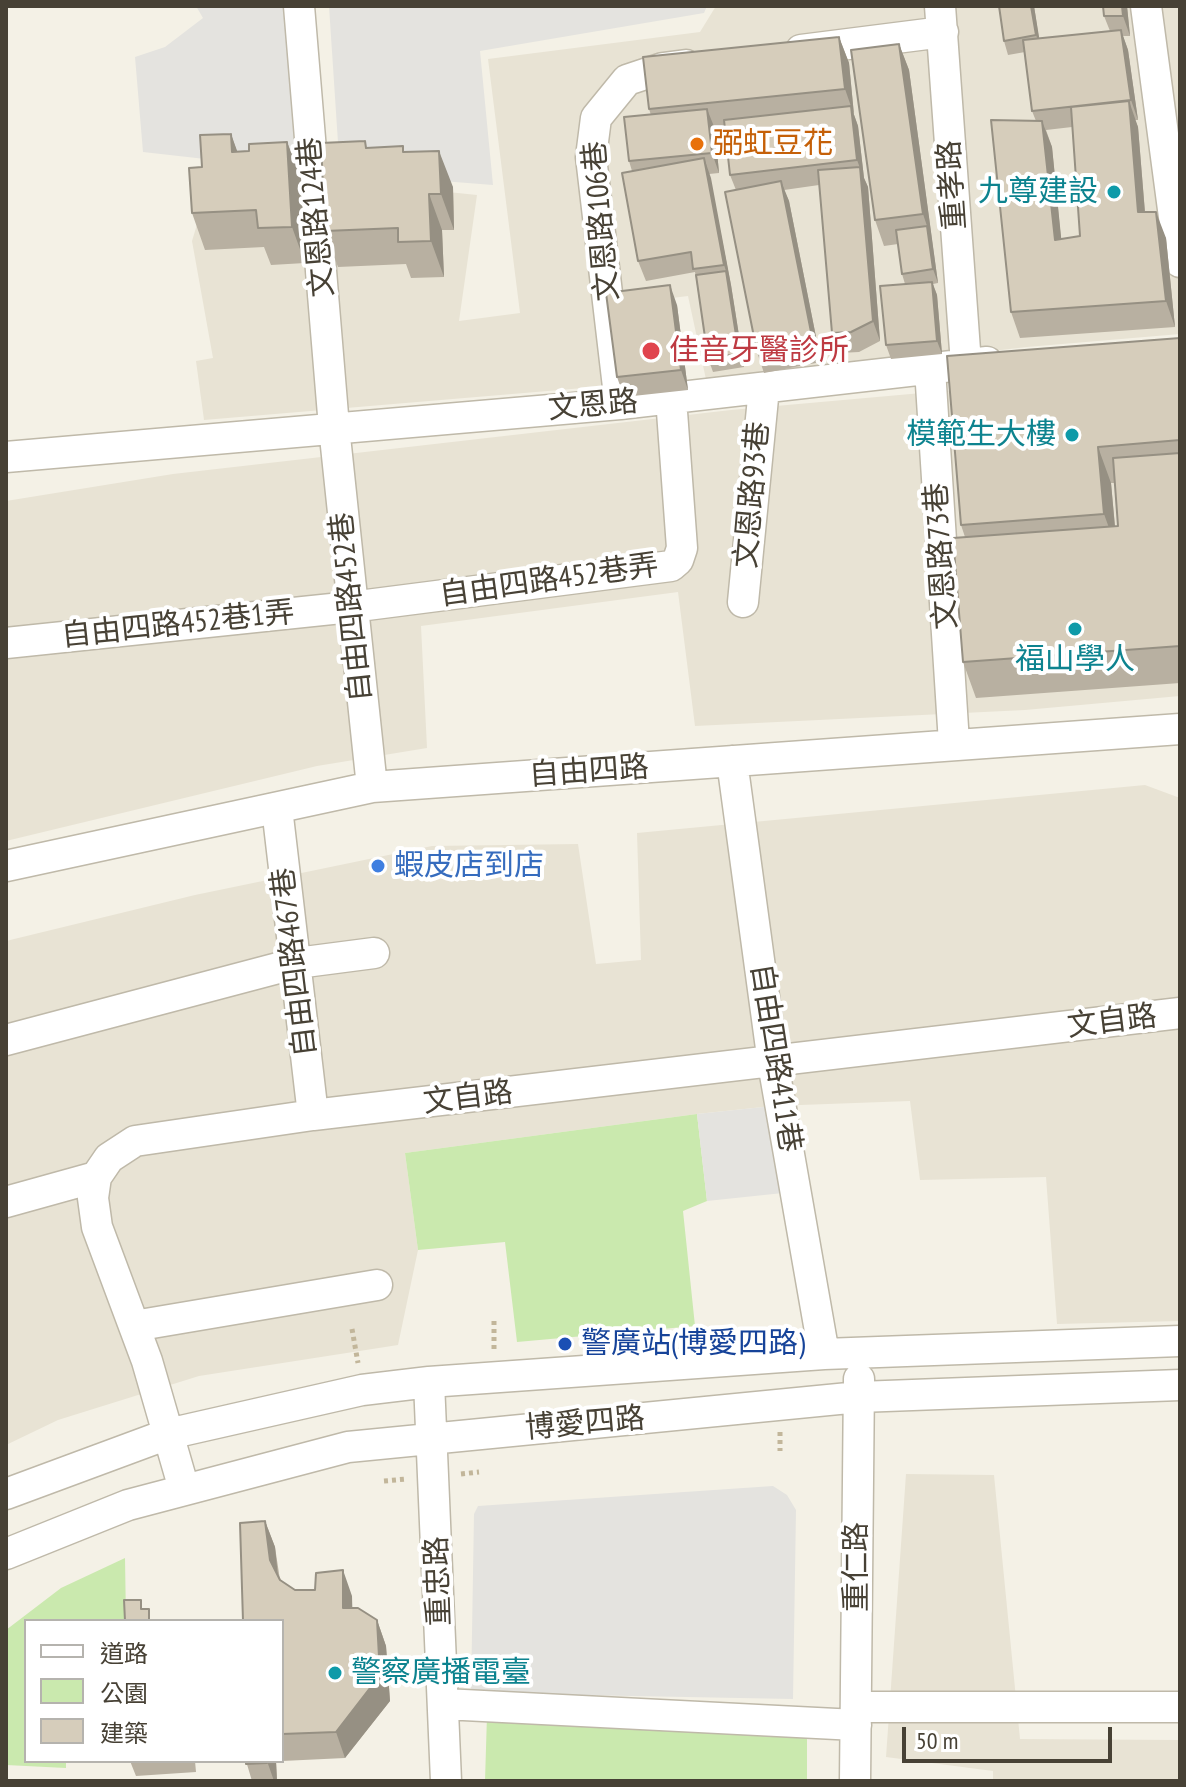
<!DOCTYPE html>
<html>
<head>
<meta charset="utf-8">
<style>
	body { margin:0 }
	#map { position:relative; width:1186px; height:1787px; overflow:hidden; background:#f4f1e6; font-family:"PT Sans Narrow","Noto Sans TC",sans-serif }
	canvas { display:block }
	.frame { position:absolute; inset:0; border:8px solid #474135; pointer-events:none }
	.legend { position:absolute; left:24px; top:1619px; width:260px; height:144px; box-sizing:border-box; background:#fff; border:2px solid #b5b3ae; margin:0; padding:10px 14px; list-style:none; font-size:24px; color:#474135 }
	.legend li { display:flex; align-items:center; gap:16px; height:40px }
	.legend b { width:40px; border:2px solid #b5b3ae }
	.scale { position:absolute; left:902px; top:1727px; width:210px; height:36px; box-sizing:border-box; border:4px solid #474135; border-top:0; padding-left:10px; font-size:24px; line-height:28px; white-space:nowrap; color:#474135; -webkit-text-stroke:6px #fff; paint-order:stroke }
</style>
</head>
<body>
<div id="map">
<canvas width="1186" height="1787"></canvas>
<div class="frame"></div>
<ul class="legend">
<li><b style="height:10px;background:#fff"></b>道路</li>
<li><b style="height:22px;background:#cae9ae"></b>公園</li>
<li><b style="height:22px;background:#d6cdbb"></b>建築</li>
</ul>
<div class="scale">50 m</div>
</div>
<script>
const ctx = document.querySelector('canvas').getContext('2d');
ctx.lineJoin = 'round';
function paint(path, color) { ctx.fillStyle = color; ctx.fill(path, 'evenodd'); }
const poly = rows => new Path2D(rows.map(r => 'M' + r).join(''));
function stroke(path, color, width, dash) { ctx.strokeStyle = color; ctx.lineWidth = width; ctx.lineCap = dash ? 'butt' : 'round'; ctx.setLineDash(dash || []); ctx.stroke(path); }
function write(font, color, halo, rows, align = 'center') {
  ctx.font = font + ' "PT Sans Narrow","Noto Sans TC",sans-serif'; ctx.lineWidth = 8; ctx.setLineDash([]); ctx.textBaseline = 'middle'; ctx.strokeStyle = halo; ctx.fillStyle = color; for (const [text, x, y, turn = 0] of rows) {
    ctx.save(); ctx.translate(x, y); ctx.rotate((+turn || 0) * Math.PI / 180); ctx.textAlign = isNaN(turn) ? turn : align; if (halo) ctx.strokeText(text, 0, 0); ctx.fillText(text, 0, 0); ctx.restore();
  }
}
const residential = poly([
	[716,6,1180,6,1180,334,1027,347,707,384,688,296,600,307,607,386,204,420,196,361,213,358,192,241,214,168,477,195,459,321,520,313,488,59,700,32],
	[1180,370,1180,696,1025,710,695,726,678,592,421,626,427,748,317,766,6,841,6,501,173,474,731,410],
	[1145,785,1180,798,1180,1321,1057,1324,1046,1177,920,1180,910,1101,773,1106,697,1114,405,1153,418,1250,398,1345,199,1376,58,1420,6,1445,6,941,195,895,432,846,578,844,596,964,641,960,637,833],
	[906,1474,994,1475,1020,1739,1180,1740,1180,1781,993,1781,993,1771,886,1757]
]);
const green = poly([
	[697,1114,707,1201,683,1211,695,1326,517,1342,505,1242,418,1250,405,1153],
	[125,1558,126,1621,26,1621,26,1761,66,1761,66,1768,6,1765,6,1630,61,1588],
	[487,1715,807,1732,807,1781,485,1781]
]);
const parking = poly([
	[196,6,289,6,303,170,143,152,135,57,165,47,203,18],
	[329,6,707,6,704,13,480,51,493,185,340,173],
	[773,1106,783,1193,707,1201,697,1114],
	[773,1486,787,1495,796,1510,793,1699,471,1693,474,1514,478,1506]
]);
const path = poly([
	[494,1321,494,1350],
	[352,1329,358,1363],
	[780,1432,780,1451],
	[461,1474,479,1472],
	[384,1481,407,1479]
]);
const minor = poly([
	[299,6,334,427,372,787],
	[940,6,966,364],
	[1146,6,1180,262],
	[801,50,943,32],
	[930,369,954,743],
	[620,404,591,157,596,118,627,80,663,68,686,65],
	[6,457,620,404,987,362],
	[743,602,764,388],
	[6,643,351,607,671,566,678,560,682,548,671,398],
	[732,761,773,1063,824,1354],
	[277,808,313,1115],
	[6,866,372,787,1180,729],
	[6,1040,297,963,374,953],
	[6,1202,96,1177],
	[134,1326,377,1285],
	[429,1382,446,1781],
	[184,1489,147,1361,97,1227,93,1198,96,1177,109,1158,135,1141,313,1115,1180,1013],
	[6,1494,168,1434,362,1390,429,1382,824,1354,1180,1341],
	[6,1554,128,1505,348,1447,859,1397,1180,1385],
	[444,1704,856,1725],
	[856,1707,1180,1707],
	[855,1781,859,1379]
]);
const wall = poly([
	[1034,6,1039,39,1110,31,1104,16,1127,6,1130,36,1123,36,1128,50,1138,120,1135,120,1138,127,1145,212,1166,238,1175,327,1020,338,1011,312,1036,121,1032,111,1025,52,1008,55,1004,41],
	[1072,127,1080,236,1061,239,1052,147,1046,130],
	[839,37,849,63,854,115,858,126,864,178,868,187,880,341,859,352,839,353,832,333,819,185,784,190,789,201,821,362,764,373,757,352,736,190,730,175,725,128,715,129,719,173,709,174,731,285,744,367,713,372,708,358,695,272,646,281,638,261,632,171,629,161,651,115,649,109],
	[899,44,909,70,932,240,938,283,933,284,937,295,942,354,891,359,886,345,905,284,902,274,898,244,884,246,875,220],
	[231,134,237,152,249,151,287,142,301,178,305,263,271,265,264,247,205,250,192,213,202,167],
	[368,148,405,152,453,187,454,230,442,230,444,277,411,278,406,264,338,267,325,231],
	[677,305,688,390,624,397,617,377],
	[1180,338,1180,683,976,698,963,662,965,537,961,525],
	[1111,483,1115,483,1118,526,1115,526],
	[265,1521,275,1547,280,1580,295,1590,352,1596,352,1608,377,1620,386,1646,390,1701,345,1758,282,1761,282,1621],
	[130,1761,195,1761,196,1772,136,1776],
	[246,1761,276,1761,277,1781,252,1781]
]);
const shadedWall = poly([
	[1031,6,1034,6,1041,49,1036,35],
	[1122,6,1127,6,1130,36,1123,16],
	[1121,30,1128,50,1138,120,1131,100],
	[839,37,849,63,854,115,845,89],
	[899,44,909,70,938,283,933,269,927,226,923,214],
	[1129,101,1138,127,1147,238,1138,212],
	[851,106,858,126,864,178,868,187,880,341,873,321,860,168,857,160],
	[707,109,715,129,719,173,712,153],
	[1042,121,1052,147,1064,266,1055,240],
	[231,134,244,170,232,152],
	[287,142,301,178,305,263,292,227],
	[439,151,453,187,454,230,441,194],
	[704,158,711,178,731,285,744,367,739,354,726,271,724,265],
	[781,181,789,201,821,362,813,342],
	[429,194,442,230,444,277,431,241],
	[1156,212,1166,238,1175,327,1166,301],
	[932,282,937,295,942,354,937,341],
	[670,285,677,305,688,390,681,370],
	[1098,447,1111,483,1117,550,1104,514],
	[265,1521,275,1547,279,1586,270,1560],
	[343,1570,352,1596,353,1634,343,1608],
	[377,1620,386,1646,390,1701,345,1758,336,1732],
	[267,1761,276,1761,277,1781,274,1781]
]);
const building = poly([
	[999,6,1031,6,1036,35,1004,41,999,6],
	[1103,6,1122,6,1123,16,1104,16,1103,6],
	[1121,30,1131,100,1032,111,1023,40,1121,30],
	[839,37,845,89,649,109,643,57,839,37],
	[899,44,923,214,875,220,851,50,899,44],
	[1129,101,1138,212,1156,212,1166,301,1011,312,991,120,1042,121,1055,240,1080,236,1071,107,1129,101],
	[851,106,857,160,730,175,724,120,851,106],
	[707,109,712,153,629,161,624,117,707,109],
	[231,134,232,152,249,151,249,144,287,142,292,227,258,228,256,210,192,213,189,168,202,167,200,135,231,134],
	[365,141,366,148,403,146,403,152,439,151,441,194,429,194,431,241,398,242,398,228,325,231,321,143,365,141],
	[704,158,724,265,693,269,691,252,638,261,622,173,704,158],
	[860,167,873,321,851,332,832,333,818,170,860,167],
	[781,181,813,342,757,352,725,192,781,181],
	[927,226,933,269,902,274,896,230,927,226],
	[726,271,739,354,708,358,696,275,726,271],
	[932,282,937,341,886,345,880,286,932,282],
	[670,285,681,370,617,377,606,293,670,285],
	[1180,338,1180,440,1098,447,1104,514,961,525,947,356,1180,338],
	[1180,453,1180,646,963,662,953,538,1118,526,1113,458,1180,453],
	[265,1521,270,1560,280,1580,295,1590,315,1590,316,1573,343,1570,343,1608,358,1608,377,1620,380,1675,336,1732,282,1734,282,1621,243,1621,240,1523,265,1521],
	[124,1600,141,1600,141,1609,149,1609,149,1621,125,1621,124,1600],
	[246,1761,267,1761,267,1763,246,1764,246,1761]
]);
const markers = [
	[697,144,8,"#e8710a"],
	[1114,192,8,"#0f9aa8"],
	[651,351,10,"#e0444e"],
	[1072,435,8,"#0f9aa8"],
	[1075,629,8,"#0f9aa8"],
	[378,866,8,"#3f7fe0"],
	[565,1344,8,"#1a4fb4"],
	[335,1673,8,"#0f9aa8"]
];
const foodNames = [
	["弼虹豆花",713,144]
];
const streetNames = [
	["重孝路",953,185,-94],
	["文恩路124巷",317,217,-95],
	["文恩路106巷",602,221,-95],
	["文恩路",593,406,-5],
	["文恩路93巷",753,495,-85],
	["文恩路73巷",942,556,-94],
	["自由四路452巷弄",549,581,-8],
	["自由四路452巷",352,607,-96],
	["自由四路452巷1弄",178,625,-6],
	["自由四路",589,772,-4],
	["自由四路467巷",295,962,-97],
	["文自路",1112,1022,-7],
	["自由四路411巷",775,1058,81],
	["文自路",468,1098,-7],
	["博愛四路",585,1424,-5],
	["重仁路",857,1567,-90],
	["重忠路",439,1581,-92]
];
const cultureNames = [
	["九尊建設",1098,192],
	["模範生大樓",1056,435],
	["福山學人",1075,660,"center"],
	["警察廣播電臺",351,1673,"left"]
];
const healthNames = [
	["佳音牙醫診所",669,351]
];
const shopNames = [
	["蝦皮店到店",394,866]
];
const transitNames = [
	["警廣站(博愛四路)",581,1344]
];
paint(residential, '#e8e3d4');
paint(green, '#cae9ae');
paint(parking, '#e4e3df');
stroke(minor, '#bfb9a9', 33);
stroke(path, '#c2b69a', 5, [4, 4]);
stroke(minor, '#fff', 30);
paint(wall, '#b8b0a1');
paint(shadedWall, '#969083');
paint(building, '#d6cdbb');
stroke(building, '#969083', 2);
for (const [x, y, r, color] of markers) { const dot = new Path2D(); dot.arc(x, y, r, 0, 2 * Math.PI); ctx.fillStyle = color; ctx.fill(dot); stroke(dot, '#fff', 3); }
write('30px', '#c56008', '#fff', foodNames, 'left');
write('30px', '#474135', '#fff', streetNames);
write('30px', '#0d838f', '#fff', cultureNames, 'right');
write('30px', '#be3a42', '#fff', healthNames, 'left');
write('30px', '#366cbe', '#fff', shopNames, 'left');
write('30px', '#164399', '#fff', transitNames, 'left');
</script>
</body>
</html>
